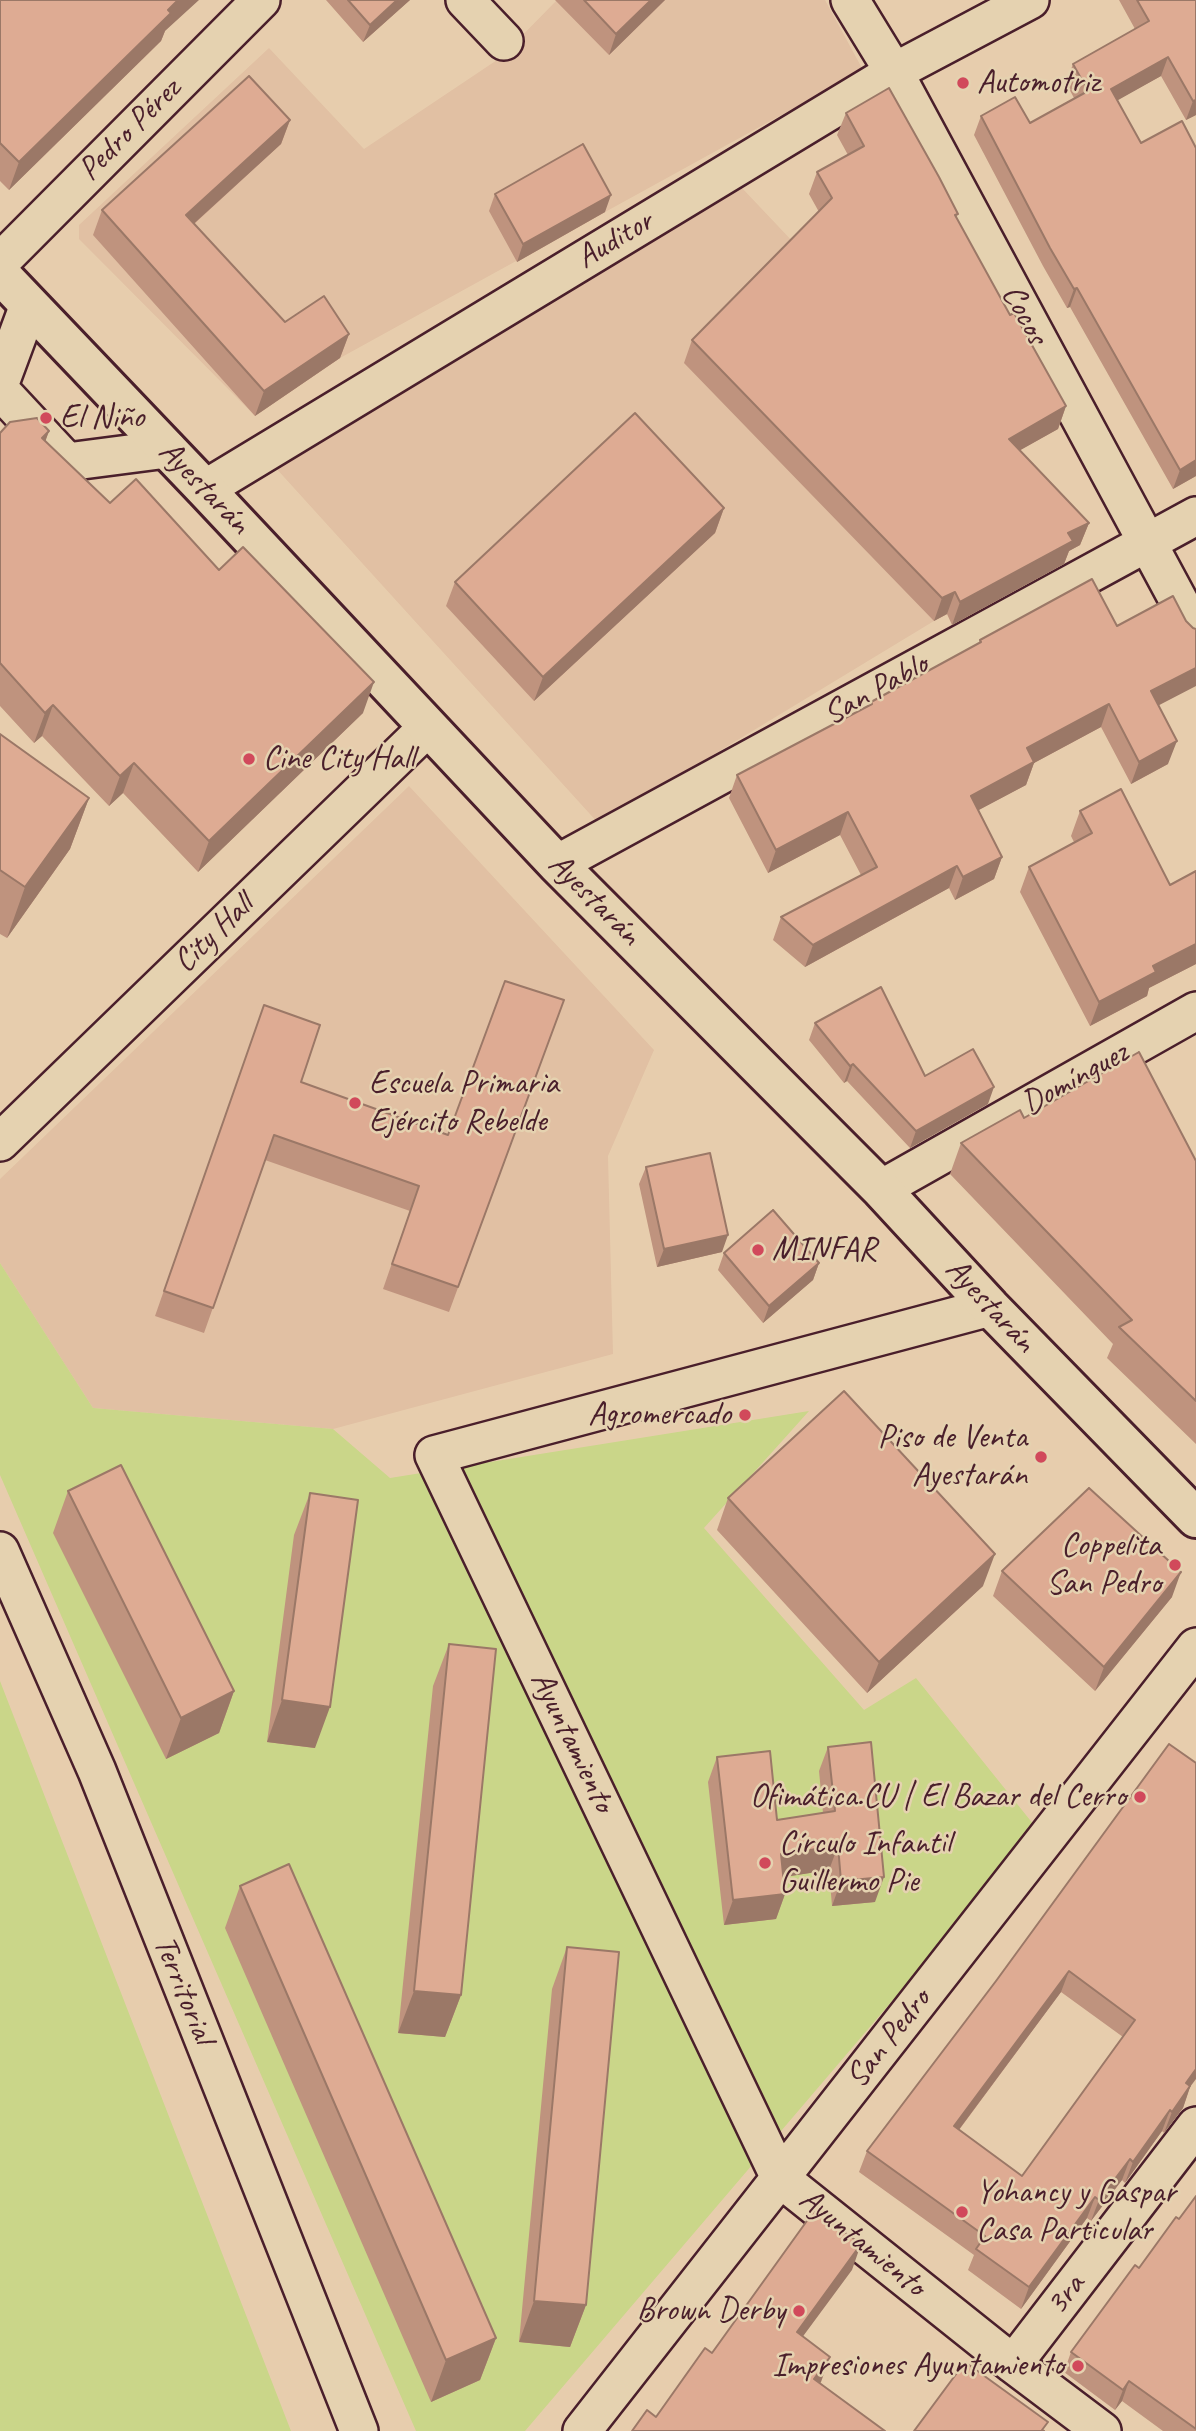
<!DOCTYPE html>
<html>
<head>
<meta charset="utf-8">
<style>
	body { margin:0 }
	canvas { display:block; background:#e7cdad }
</style>
</head>
<body>
<canvas width="1196" height="2431"></canvas>
<script>
const ctx = document.querySelector('canvas').getContext('2d');
ctx.lineJoin = 'round';
function paint(path, color) { ctx.fillStyle = color; ctx.fill(path, 'evenodd'); }
const poly = rows => new Path2D(rows.map(r => 'M' + r).join(''));
function stroke(path, color, width, dash) { ctx.strokeStyle = color; ctx.lineWidth = width; ctx.lineCap = dash ? 'butt' : 'round'; ctx.setLineDash(dash || []); ctx.stroke(path); }
function write(font, color, halo, rows, align = 'center') {
  ctx.font = font + ' Caveat,sans-serif'; ctx.lineWidth = 5; ctx.setLineDash([]); ctx.textBaseline = 'middle'; ctx.strokeStyle = halo; ctx.fillStyle = color; for (const [text, x, y, turn = 0] of rows) {
    ctx.save(); ctx.translate(x, y); ctx.rotate((+turn || 0) * Math.PI / 180); ctx.textAlign = isNaN(turn) ? turn : align; if (halo) ctx.strokeText(text, 0, 0); ctx.fillText(text, 0, 0); ctx.restore();
  }
}
const built = poly([
	[557,0,825,0,863,70,340,358,255,416,79,239,79,225,269,48,364,149,500,58],
	[742,188,1080,545,934,621,599,824,274,466],
	[409,786,654,1050,608,1156,613,1354,333,1429,93,1408,0,1263,0,1179]
]);
const green = poly([
	[0,1263,93,1408,333,1429,390,1478,809,1411,704,1528,864,1710,916,1678,1038,1830,525,2431,416,2431,0,1475],
	[0,1681,291,2431,0,2431]
]);
const minor = poly([
	[465,0,504,41],
	[850,0,894,72,1196,633],
	[0,262,261,0],
	[0,383,29,305],
	[0,390,67,462,167,449],
	[205,489,894,72,1030,0],
	[557,864,1196,516],
	[0,1142,428,727],
	[881,1189,1196,1011],
	[990,1307,434,1455,780,2178,1013,2364,1102,2431],
	[0,1551,97,1771,359,2431],
	[1013,2364,1196,2126],
	[582,2431,1196,1647]
]);
const major = poly([
	[0,274,205,489,557,864,881,1189,990,1307,1196,1518]
]);
const wall = poly([
	[0,0,165,31,161,41,9,190,0,181],
	[326,0,410,0,363,42],
	[555,0,665,0,609,55],
	[1119,0,1196,0,1196,115,1186,120,1161,76,1117,100,1141,143,1196,148,1196,476,1173,489,1070,307,1067,308,1043,266,974,135,981,116,1030,123,1074,98,1066,83,1073,64,1135,29],
	[846,113,958,214,956,218,1010,315,1066,406,1058,429,1020,450,1089,523,1080,545,1069,551,1064,564,952,625,947,614,934,621,684,363,692,340,819,212,809,194,817,172,848,155,837,135],
	[290,120,281,144,194,224,285,322,349,334,340,358,255,416,93,235,102,210],
	[495,194,605,212,517,262,489,211],
	[49,431,45,441,110,503,219,570,363,713,198,872,123,793,109,806,42,736,34,743,0,706,0,433],
	[724,508,715,533,534,701,446,606,455,582],
	[980,640,1158,706,1168,764,1131,784,1101,727,1034,763,1026,785,978,810,1002,857,994,879,955,900,949,888,805,967,773,940,781,917,861,875,840,835,768,873,729,798,737,775,870,705,871,702,979,643],
	[0,734,89,798,70,849,7,938,0,934],
	[1080,811,1170,885,1196,871,1196,964,1149,988,1147,996,1090,1026,1020,892,1029,867,1074,842,1071,836],
	[564,1000,449,1312,383,1289,410,1211,265,1160,204,1333,155,1316,264,1005,301,1082,448,1135],
	[815,1023,925,1076,988,1104,910,1148,847,1081,844,1083,809,1040],
	[1024,1118,1196,1161,1196,1444,1107,1358,1113,1344,950,1174,961,1143],
	[646,1167,722,1252,657,1267,639,1184],
	[724,1253,819,1263,813,1280,763,1323,718,1270],
	[68,1491,234,1691,219,1733,166,1759,53,1533],
	[310,1493,315,1748,267,1742,294,1535],
	[728,1498,983,1586,867,1693,717,1530],
	[1002,1571,1172,1597,1095,1691,993,1596],
	[449,1644,461,1995,445,2037,398,2033,433,1686],
	[1169,1744,1190,2087,1183,2108,1164,2133,1162,2131,1125,2183,1122,2180,1091,2221,1087,2218,1021,2309,968,2270,974,2255,859,2172,867,2151,996,1981],
	[1061,1992,1123,2037,1022,2176,959,2130],
	[828,1747,875,1902,832,1906,829,1870,783,1877,785,1894,776,1919,724,1925,708,1782,717,1757,777,1820,823,1813,819,1771],
	[240,1886,496,2338,480,2380,431,2402,225,1928],
	[567,1947,586,2305,570,2347,519,2342,552,1989],
	[1196,2196,1196,2431,1163,2431,1122,2401,1115,2410,1064,2372,1071,2352,1179,2219]
]);
const shadedWall = poly([
	[178,0,199,0,165,31,161,41,9,190,19,162],
	[397,0,410,0,363,42,370,25],
	[651,0,665,0,609,55,616,34],
	[1168,57,1161,76,1104,108,1111,89],
	[1196,100,1196,115,1186,120,1193,101],
	[290,120,281,144,177,239,186,215],
	[611,195,605,212,517,262,523,244],
	[1077,288,1070,307,1067,308,1074,289],
	[349,334,340,358,255,416,264,391],
	[1066,406,1058,429,1001,461,1009,439],
	[49,431,38,462,42,438],
	[1196,460,1196,476,1173,489,1180,470],
	[724,508,715,533,534,701,543,677],
	[1089,523,1080,545,1069,551,1064,564,952,625,960,602,1068,533],
	[955,592,947,614,934,621,942,598],
	[1196,668,1196,686,1142,714,1151,691],
	[374,682,363,713,198,872,209,841],
	[1109,704,1101,727,1034,763,1026,785,962,819,971,796,1027,748],
	[53,705,42,736,34,743,45,713],
	[1177,741,1168,764,1131,784,1139,762],
	[134,763,123,793,109,806,120,776],
	[89,798,70,849,7,938,25,887],
	[848,812,840,835,768,873,776,850],
	[1002,857,994,879,955,900,963,877],
	[957,866,949,888,805,967,813,945],
	[1196,944,1196,964,1149,988,1147,996,1090,1026,1099,1002,1153,966],
	[853,1064,847,1081,844,1083,850,1066],
	[994,1087,988,1104,910,1148,916,1131],
	[728,1235,722,1252,657,1267,664,1249],
	[819,1263,813,1280,763,1323,769,1306],
	[995,1554,983,1586,867,1693,879,1662],
	[1181,1572,1172,1597,1095,1691,1104,1667],
	[234,1691,219,1733,166,1759,181,1718],
	[282,1700,330,1707,315,1748,267,1742],
	[838,1846,829,1870,772,1879,781,1854],
	[884,1877,875,1902,832,1906,841,1881],
	[785,1894,776,1919,724,1925,733,1900],
	[1069,1971,1061,1992,946,2147,954,2126],
	[414,1991,461,1995,445,2037,398,2033],
	[1196,2069,1196,2079,1190,2087,1183,2108,1164,2133,1172,2112,1186,2083],
	[1170,2110,1162,2131,1125,2183,1133,2162],
	[1130,2159,1122,2180,1091,2221,1099,2200],
	[1095,2197,1087,2218,1021,2309,1029,2287],
	[861,2244,852,2270,787,2358,797,2332],
	[534,2301,586,2305,570,2347,519,2342],
	[496,2338,480,2380,431,2402,446,2360],
	[830,2357,821,2382,805,2404,814,2379],
	[1129,2381,1122,2401,1115,2410,1123,2390]
]);
const building = poly([
	[0,0,178,0,168,10,171,13,19,162,0,143,0,0],
	[348,0,397,0,370,25,348,0],
	[584,0,651,0,616,34,584,0],
	[1137,0,1196,0,1196,100,1193,101,1168,57,1111,89,1141,143,1182,121,1196,148,1196,460,1180,470,1077,288,1074,289,1050,248,981,116,1015,97,1030,123,1088,91,1073,64,1149,21,1137,0],
	[249,76,290,120,186,215,285,322,324,296,349,334,264,391,102,210,249,76],
	[889,88,939,177,958,214,955,215,1010,315,1014,313,1066,406,1009,439,1089,523,1068,533,1073,541,960,602,955,592,942,598,692,340,832,198,817,172,864,146,846,113,889,88],
	[583,144,611,195,523,244,495,194,583,144],
	[635,413,724,508,543,677,455,582,635,413],
	[37,418,49,431,42,438,110,503,136,479,219,570,243,547,374,682,209,841,134,763,120,776,53,705,45,713,0,663,0,433,10,422,37,418],
	[1092,579,1117,626,1173,596,1186,621,1193,628,1196,629,1196,668,1151,691,1177,741,1139,762,1109,704,1027,748,1034,762,971,796,1002,857,963,877,957,866,813,945,781,917,877,867,848,812,776,850,737,775,872,704,871,702,981,642,980,640,1092,579],
	[0,734,89,798,25,887,0,870,0,734],
	[1121,789,1170,885,1196,871,1196,944,1153,966,1156,972,1099,1002,1029,867,1092,833,1080,811,1121,789],
	[505,981,564,1000,458,1287,392,1264,419,1186,274,1135,213,1308,164,1291,264,1005,320,1025,301,1082,448,1135,505,981],
	[881,987,925,1076,973,1049,994,1087,916,1131,853,1064,850,1066,815,1023,881,987],
	[1139,1052,1196,1161,1196,1401,1119,1327,1132,1320,961,1143,1020,1110,1024,1118,1139,1052],
	[710,1153,728,1235,664,1249,646,1167,710,1153],
	[773,1210,819,1263,769,1306,724,1253,773,1210],
	[844,1391,995,1554,879,1662,728,1498,844,1391],
	[121,1465,234,1691,181,1718,68,1491,121,1465],
	[1089,1488,1181,1572,1104,1667,1002,1571,1089,1488],
	[310,1493,358,1500,330,1707,282,1700,310,1493],
	[449,1644,496,1649,461,1995,414,1991,449,1644],
	[871,1742,884,1877,841,1881,838,1846,781,1854,785,1894,733,1900,717,1757,770,1751,777,1820,835,1811,828,1747,871,1742],
	[1169,1744,1196,1763,1196,2069,1186,2083,1190,2086,1172,2112,1170,2110,1133,2162,1130,2159,1099,2200,1095,2197,1029,2287,976,2249,985,2236,867,2151,996,1981,1169,1744],
	[1069,1971,1135,2020,1022,2176,954,2126,1069,1971],
	[289,1864,496,2338,446,2360,240,1886,289,1864],
	[567,1947,619,1952,586,2305,534,2301,567,1947],
	[1196,2196,1196,2429,1129,2381,1123,2390,1071,2352,1135,2265,1139,2268,1176,2217,1179,2219,1196,2196],
	[814,2211,861,2244,797,2332,830,2357,814,2379,885,2431,632,2431,647,2410,656,2417,705,2348,712,2353,814,2211],
	[965,2362,1048,2422,1042,2430,1044,2431,914,2431,965,2362]
]);
const markers = [
	[963,83,7,"#d1495b"],
	[46,418,7,"#d1495b"],
	[249,759,7,"#d1495b"],
	[355,1103,7,"#d1495b"],
	[758,1250,7,"#d1495b"],
	[745,1415,7,"#d1495b"],
	[1041,1457,7,"#d1495b"],
	[1175,1565,7,"#d1495b"],
	[1140,1797,7,"#d1495b"],
	[765,1863,7,"#d1495b"],
	[962,2212,7,"#d1495b"],
	[799,2311,7,"#d1495b"],
	[1078,2366,7,"#d1495b"]
];
const poiNames = [
	["Automotriz",977,83],
	["El Niño",60,418],
	["Cine City Hall",263,759],
	["Escuela Primaria",369,1084],
	["Ejército Rebelde",369,1122],
	["MINFAR",772,1250],
	["Agromercado",731,1415,"right"],
	["Piso de Venta",1027,1438,"right"],
	["Ayestarán",1027,1476,"right"],
	["Coppelita",1161,1546,"right"],
	["San Pedro",1161,1584,"right"],
	["Ofimática.CU | El Bazar del Cerro",1126,1797,"right"],
	["Círculo Infantil",779,1844],
	["Guillermo Pie",779,1882],
	["Yohancy y Gaspar",976,2193],
	["Casa Particular",976,2231],
	["Brown Derby",785,2311,"right"],
	["Impresiones Ayuntamiento",1064,2366,"right"]
];
const streetNames = [
	["Pedro Pérez",130,130,-45],
	["Auditor",615,240,-31],
	["Cocos",1024,315,62],
	["Ayestarán",204,488,46],
	["San Pablo",876,690,-29],
	["Ayestarán",594,900,45],
	["City Hall",214,934,-44],
	["Domínguez",1075,1079,-29],
	["Ayestarán",990,1306,47],
	["Ayuntamiento",572,1742,64],
	["Territorial",183,1990,68],
	["San Pedro",889,2039,-52],
	["Ayuntamiento",862,2243,39],
	["3ra",1066,2295,-52]
];
paint(built, '#e1c0a3');
paint(green, '#cad689');
stroke(minor, '#4a1f2b', 42);
stroke(major, '#4a1f2b', 44);
stroke(minor, '#e5d2b0', 37);
stroke(major, '#e5d2b0', 38);
paint(wall, '#bf937e');
paint(shadedWall, '#9b7867');
paint(building, '#deab93');
stroke(building, '#9b7867', 2);
for (const [x, y, r, color] of markers) { const dot = new Path2D(); dot.arc(x, y, r, 0, 2 * Math.PI); ctx.fillStyle = color; ctx.fill(dot); stroke(dot, '#e5d2b0', 2.5); }
write('33px', '#4a1f2b', '#e5d2b0', poiNames, 'left');
write('33px', '#4a1f2b', '#e5d2b0', streetNames);
</script>
</body>
</html>
